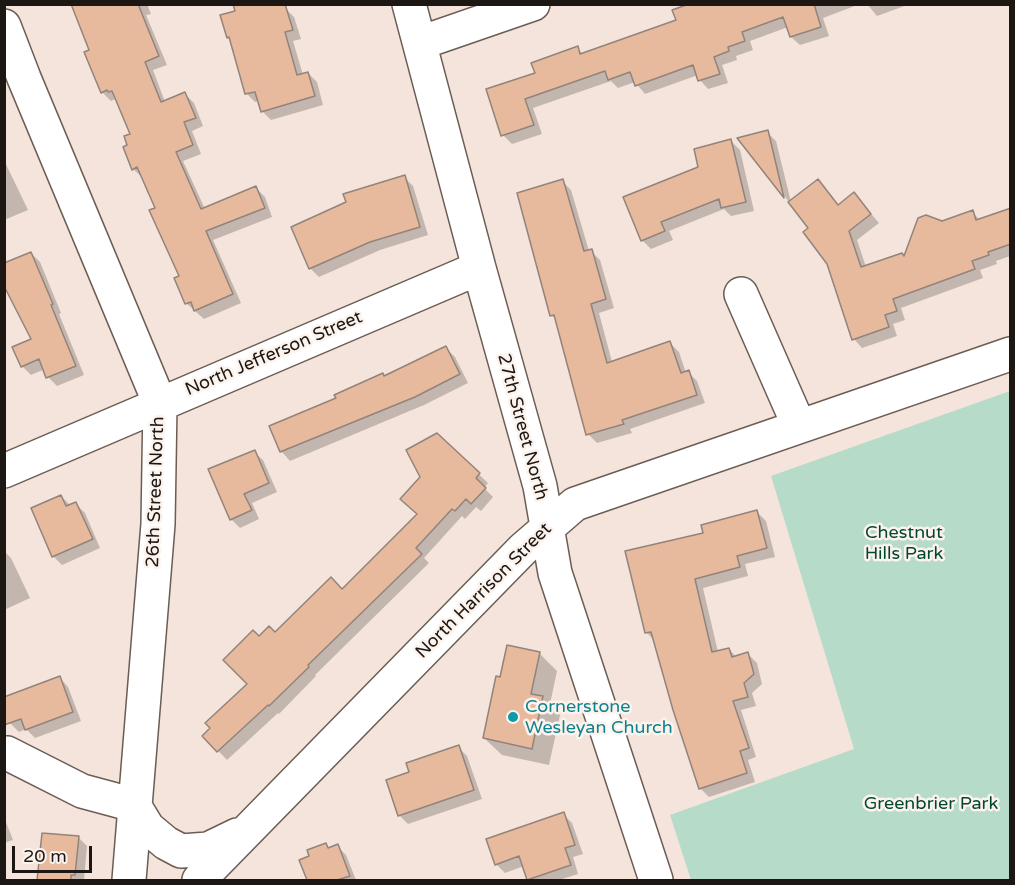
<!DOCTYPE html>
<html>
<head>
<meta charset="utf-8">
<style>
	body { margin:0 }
	#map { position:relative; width:1015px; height:885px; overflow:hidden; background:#f4e4db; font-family:"Varela Round",sans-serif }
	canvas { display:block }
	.frame { position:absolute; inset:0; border:6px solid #1d1714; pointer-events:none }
	.scale { position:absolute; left:12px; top:846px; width:80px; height:27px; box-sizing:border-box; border:3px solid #1d1714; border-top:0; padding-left:8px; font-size:18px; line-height:21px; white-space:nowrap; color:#1d1714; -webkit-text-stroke:4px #fdf3ed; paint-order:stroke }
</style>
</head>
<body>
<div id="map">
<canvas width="1015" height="885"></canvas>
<div class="frame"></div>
<div class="scale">20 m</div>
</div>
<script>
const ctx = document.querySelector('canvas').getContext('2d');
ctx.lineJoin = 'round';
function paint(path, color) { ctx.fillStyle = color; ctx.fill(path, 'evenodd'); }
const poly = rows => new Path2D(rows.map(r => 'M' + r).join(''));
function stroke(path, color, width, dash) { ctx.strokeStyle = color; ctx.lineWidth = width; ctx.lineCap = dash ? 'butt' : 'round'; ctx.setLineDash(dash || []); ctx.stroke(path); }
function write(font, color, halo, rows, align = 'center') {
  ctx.font = font + ' "Varela Round",sans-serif'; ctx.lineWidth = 5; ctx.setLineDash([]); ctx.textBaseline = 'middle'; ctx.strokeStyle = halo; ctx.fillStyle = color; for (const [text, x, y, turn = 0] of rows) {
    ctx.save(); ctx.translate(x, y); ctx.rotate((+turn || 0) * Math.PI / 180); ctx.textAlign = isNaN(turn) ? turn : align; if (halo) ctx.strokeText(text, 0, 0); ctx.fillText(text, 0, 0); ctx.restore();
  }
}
const green = poly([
	[1010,391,1010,880,691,880,670,815,854,749,771,476]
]);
const shadow = poly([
	[72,4,147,4,151,14,146,15,167,65,153,70,165,102,185,94,194,103,203,126,192,131,201,154,183,161,205,209,256,188,265,197,272,217,213,240,241,303,204,319,186,303,181,277,157,209,142,177,133,169,129,146,132,135,117,98,111,101,102,92,91,51],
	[693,4,860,4,823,18,829,36,800,45,791,37,788,27,750,41,753,50,736,56,737,60,722,65,728,83,708,89,700,80,698,75,645,94,635,82,618,88,611,81,533,108,542,134,512,144,503,135,537,74,577,48,584,55,678,21],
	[867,4,910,4,877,16],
	[285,8,294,17,301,39,293,41,303,75,308,73,317,82,323,105,271,120,262,111,259,101,255,102,246,93,231,40,228,37],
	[767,132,776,141,791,202,818,181,839,206,854,194,879,223,857,240,866,267,905,258,942,223,972,212,980,220,1010,210,1010,256,996,261,997,264,980,270,983,278,901,308,905,320,893,324,897,336,862,348,854,339,829,263,810,229,740,139],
	[731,141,740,150,754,211,731,216,724,209,669,231,673,240,651,249,642,240,700,167],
	[4,160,28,210,4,220],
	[404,177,413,186,428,235,380,250,319,277,310,268],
	[562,181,571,190,589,251,591,251,600,260,614,308,599,313,612,362,670,343,679,352,686,373,688,372,697,381,705,403,630,429,632,433,597,443,588,434,557,320,551,315],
	[31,253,40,262,61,313,59,314,84,375,57,386,48,377,45,369,31,375,22,366,33,340],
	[446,348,455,357,468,383,424,405,290,461,282,452,271,426,385,377],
	[437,435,488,483,484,488,493,497,481,511,476,507,465,519,462,516,424,558,429,563,315,675,316,676,279,714,278,713,227,760,204,736,249,684,259,638,275,634,342,591,419,515,422,478],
	[254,452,263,460,277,492,252,503,259,519,240,528,231,519],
	[61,496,71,506,76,504,85,513,100,548,62,565,53,556],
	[757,512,766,521,775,557,745,564,748,576,703,588,718,652,729,649,736,657,748,654,757,663,762,684,752,693,756,706,741,710,756,757,748,760,755,782,709,797,700,788,656,642,646,632,705,534],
	[4,551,11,558,30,598,4,610],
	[539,653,557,671,550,704,560,715,549,765,502,755,484,738,501,679],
	[60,678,68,687,81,721,35,738,26,729,19,732,10,723],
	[458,747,467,756,482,799,408,824,399,815,411,773],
	[563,814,572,823,583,854,573,857,578,874,559,880,530,880,524,866,505,873,496,864],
	[4,817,13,840,4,843],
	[43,834,78,837,87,846,84,880,38,880],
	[326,844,330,849,337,846,346,855,356,880,309,880,301,860,311,857]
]);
const building = poly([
	[71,4,138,4,159,56,145,62,161,102,185,92,196,118,184,122,193,145,176,152,201,209,256,186,265,208,206,231,233,294,194,311,191,302,185,304,174,278,179,276,149,210,155,208,137,167,132,170,123,147,127,145,124,136,130,134,112,91,108,92,107,90,101,93,84,52,89,50,71,4],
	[233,4,285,4,293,30,285,32,297,75,308,72,315,96,261,112,255,92,245,94,229,37,227,38,220,15,235,11,233,4],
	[689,4,814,4,821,27,790,37,783,17,742,32,745,41,728,47,729,51,714,57,720,74,698,81,693,65,635,86,630,72,608,80,605,71,525,99,534,125,501,136,486,89,535,73,531,63,578,46,580,54,676,20,672,10,689,4],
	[768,130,784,198,737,138,768,130],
	[731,139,746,202,721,208,719,199,661,222,665,231,641,241,623,197,698,167,694,149,731,139],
	[405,175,420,227,370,242,309,269,291,227,346,202,343,194,405,175],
	[563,179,584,251,592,249,606,299,591,304,607,363,670,341,681,373,689,370,697,395,622,420,624,424,586,435,554,315,550,316,517,193,563,179],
	[818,179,838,205,854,192,871,214,849,231,861,267,902,253,904,256,918,218,926,215,942,221,973,210,976,220,1011,208,1011,244,988,252,989,255,972,261,975,269,893,299,897,311,885,315,889,327,852,340,827,264,803,232,808,228,788,202,818,179],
	[31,252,53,304,51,305,76,366,46,378,39,359,21,367,12,347,31,339,4,286,4,263,31,252],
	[446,346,460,374,415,397,280,452,269,426,336,398,334,395,383,373,384,376,446,346],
	[437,433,480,473,476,478,486,488,471,504,466,499,455,511,452,509,416,548,422,554,308,665,309,667,269,706,268,705,217,752,202,736,210,728,205,723,247,684,223,660,253,630,259,636,269,626,275,632,331,577,342,589,417,514,400,499,420,477,406,450,437,433],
	[255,450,269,483,244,494,252,510,230,520,208,469,255,450],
	[61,495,66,506,76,502,93,539,52,557,31,508,61,495],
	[757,510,767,548,737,556,740,567,695,579,712,652,729,648,732,657,748,652,754,674,744,683,748,697,733,701,749,748,740,751,747,773,699,789,673,710,651,632,645,633,625,551,703,533,701,525,757,510],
	[507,645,540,652,531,694,543,696,532,749,483,738,496,676,500,677,507,645],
	[60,676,73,712,25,730,21,719,4,725,4,697,60,676],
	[459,745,474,790,398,816,386,780,409,772,406,763,459,745],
	[564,812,575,845,565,848,571,865,527,880,519,856,495,865,486,839,564,812],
	[42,833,79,836,75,875,71,875,71,880,37,880,42,833],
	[326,843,328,848,338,844,350,876,337,880,307,880,299,860,309,856,307,850,326,843]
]);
const minor = poly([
	[409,4,479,268,540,486,555,573,656,880],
	[4,26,24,78,160,404,158,524,129,880],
	[420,43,533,4],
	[741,294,799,426],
	[4,471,479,268],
	[7,753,82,791,134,805,148,828,166,843,181,851,208,849,237,835],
	[199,880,523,549,575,504,1010,354]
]);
const markers = [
	[513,717,6,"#0f9aa8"]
];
const streetNames = [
	["North Jefferson Street",274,354,-23],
	["27th Street North",522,427,75],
	["26th Street North",156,492,-88],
	["North Harrison Street",484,591,-45]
];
const parkNames = [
	["Chestnut",904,533],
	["Hills Park",904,554],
	["Greenbrier Park",931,804]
];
const cultureNames = [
	["Cornerstone",525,707],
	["Wesleyan Church",525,728]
];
paint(green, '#b7dbc9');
paint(shadow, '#0003');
paint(building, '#e7ba9e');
stroke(building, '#92837b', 1.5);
stroke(minor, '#6b5d55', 36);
stroke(minor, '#fff', 33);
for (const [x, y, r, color] of markers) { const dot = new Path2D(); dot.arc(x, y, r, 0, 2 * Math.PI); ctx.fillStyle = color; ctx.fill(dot); stroke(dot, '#fdf3ed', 2); }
write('18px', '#1d1714', '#fdf3ed', streetNames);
write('18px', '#014830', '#fdf3ed', parkNames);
write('18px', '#0d838f', '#fdf3ed', cultureNames, 'left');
</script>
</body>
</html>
